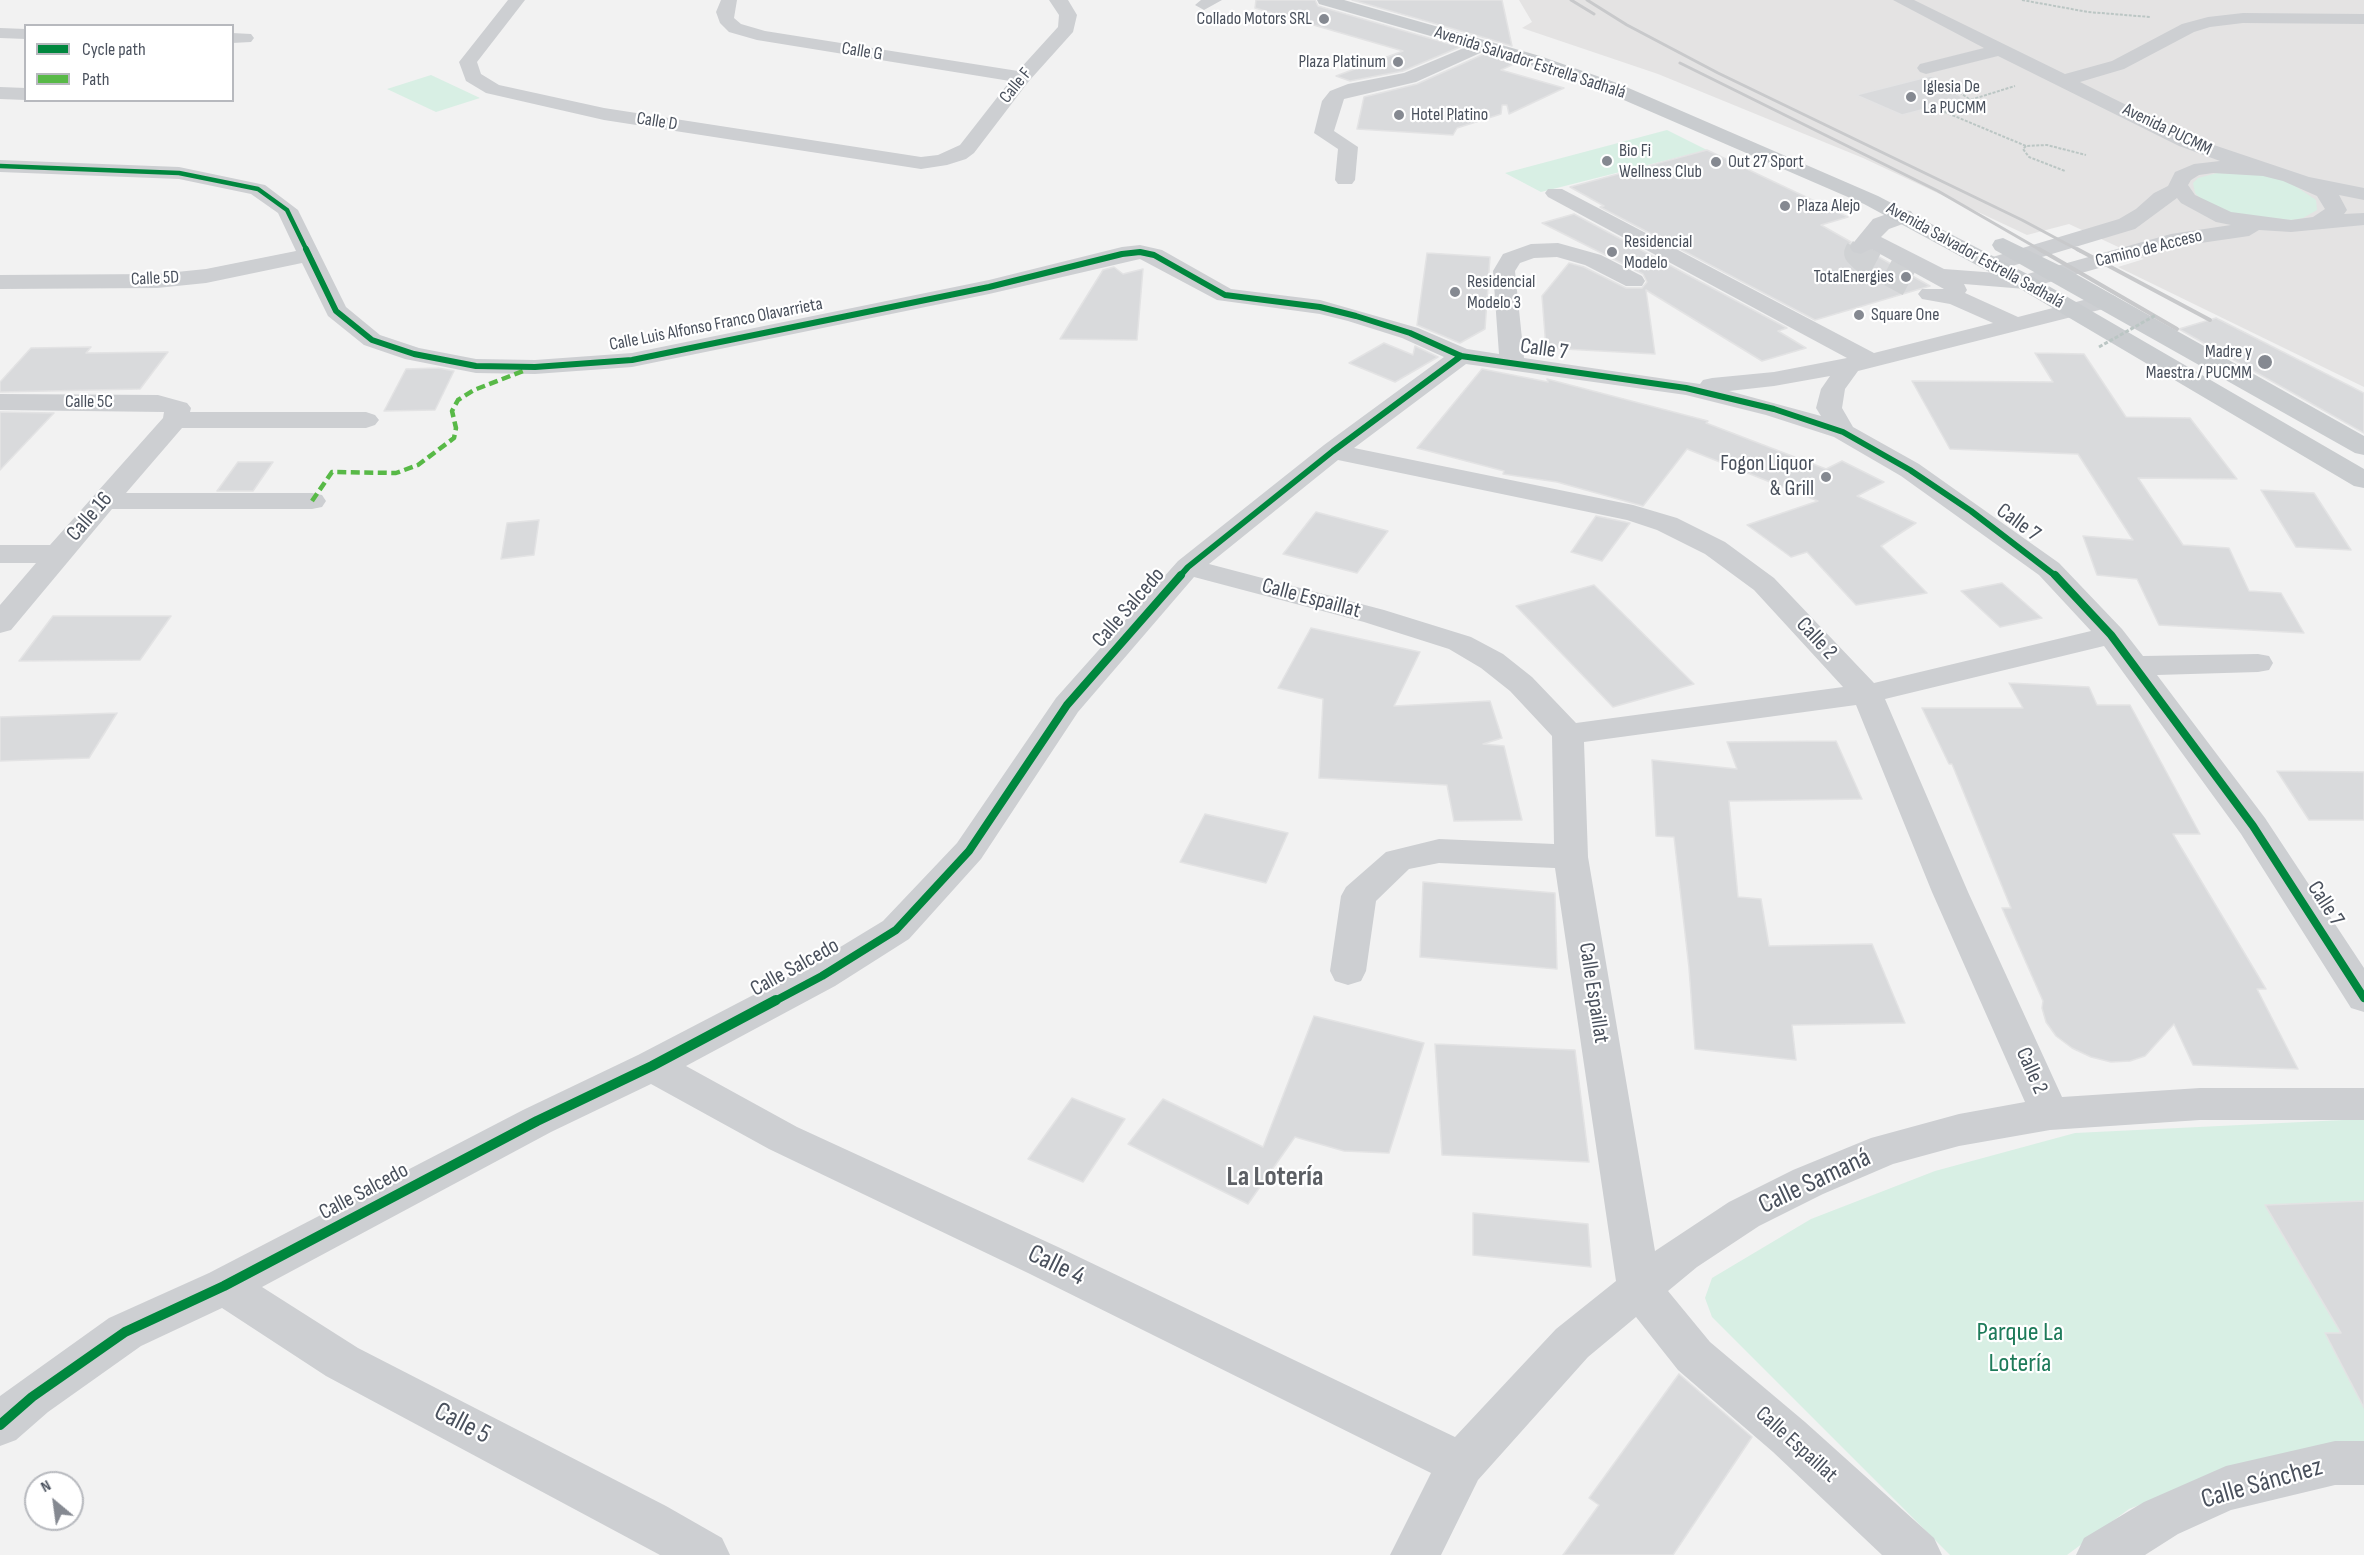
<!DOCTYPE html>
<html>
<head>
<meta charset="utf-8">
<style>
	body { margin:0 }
	#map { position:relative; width:2364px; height:1555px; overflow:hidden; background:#f2f2f2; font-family:"Sofia Sans Condensed",sans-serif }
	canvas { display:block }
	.legend { position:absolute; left:24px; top:24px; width:210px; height:78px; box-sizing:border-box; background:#fff; border:2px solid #b7b9be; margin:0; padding:8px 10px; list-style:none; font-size:18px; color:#4a515d }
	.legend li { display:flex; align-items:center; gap:12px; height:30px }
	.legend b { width:30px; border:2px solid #b7b9be }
	.north { position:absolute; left:24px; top:1471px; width:60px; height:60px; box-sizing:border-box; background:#fff; border:2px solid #b7b9be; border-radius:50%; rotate:331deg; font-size:16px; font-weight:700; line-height:24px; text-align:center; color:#4a515d }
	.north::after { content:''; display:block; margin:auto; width:21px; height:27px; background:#858991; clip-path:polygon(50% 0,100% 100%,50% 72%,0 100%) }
</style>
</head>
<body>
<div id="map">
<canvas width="2364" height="1555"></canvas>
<ul class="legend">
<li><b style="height:8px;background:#00873e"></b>Cycle path</li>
<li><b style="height:8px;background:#58b947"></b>Path</li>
</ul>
<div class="north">N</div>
</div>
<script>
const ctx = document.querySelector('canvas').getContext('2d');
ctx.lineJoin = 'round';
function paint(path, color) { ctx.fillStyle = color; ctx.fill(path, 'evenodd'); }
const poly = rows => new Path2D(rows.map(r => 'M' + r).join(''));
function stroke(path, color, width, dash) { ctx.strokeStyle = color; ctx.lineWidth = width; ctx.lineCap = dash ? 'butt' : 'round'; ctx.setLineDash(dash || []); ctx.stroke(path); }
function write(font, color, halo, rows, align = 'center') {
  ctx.font = font + ' "Sofia Sans Condensed",sans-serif'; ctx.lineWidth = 4.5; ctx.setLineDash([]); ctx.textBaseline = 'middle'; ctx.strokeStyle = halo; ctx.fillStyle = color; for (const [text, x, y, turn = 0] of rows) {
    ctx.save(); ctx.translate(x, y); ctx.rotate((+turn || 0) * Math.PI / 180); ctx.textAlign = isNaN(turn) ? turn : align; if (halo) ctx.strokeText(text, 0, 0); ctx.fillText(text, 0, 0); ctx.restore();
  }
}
const education = poly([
	[1519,0,2364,0,2364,387,2118,267,2144,259,2069,224,2027,235,1863,158,1658,74,1522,28,1532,22]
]);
const green = poly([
	[431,75,480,98,436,112,387,89],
	[1667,130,1707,150,1541,192,1505,173],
	[2217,173,2260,175,2289,182,2316,200,2317,210,2303,218,2292,220,2235,214,2201,199,2195,193,2193,183,2198,178],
	[2364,1119,2364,1447,2229,1471,2129,1509,2067,1555,1950,1555,1712,1317,1705,1298,1712,1278,1811,1219,1935,1171,2075,1133]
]);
const building = poly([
	[1256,0,1315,0,1318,6,1460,47,1403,71,1350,81,1336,76,1403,51,1255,8,1256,0],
	[1352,0,1502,0,1512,46,1489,39,1352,0],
	[1484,54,1516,63,1501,70,1564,88,1509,114,1507,105,1502,105,1501,114,1457,128,1453,135,1357,129,1364,97,1417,84,1484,54],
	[1931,76,1964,99,1902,115,1856,95,1931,76],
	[1707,150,1848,217,1821,225,1851,242,1848,247,1852,254,1862,256,1870,252,1930,286,1815,320,1600,207,1604,206,1570,187,1707,150],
	[1574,214,1787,328,1778,331,1806,348,1762,361,1646,290,1655,354,1546,348,1542,296,1569,263,1584,267,1626,288,1642,288,1647,282,1643,274,1542,223,1574,214],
	[1427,253,1490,257,1485,329,1460,343,1417,325,1427,253],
	[1114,267,1123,274,1143,269,1137,340,1060,339,1103,270,1114,267],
	[2216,318,2364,393,2364,433,2179,329,2216,318],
	[1384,343,1413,355,1415,346,1438,357,1395,382,1349,363,1384,343],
	[91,347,86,353,168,352,140,389,0,392,0,382,31,348,91,347],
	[2035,353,2084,354,2126,417,2190,418,2237,479,2138,478,2183,545,2229,548,2249,591,2281,593,2304,633,2159,625,2137,579,2097,575,2083,536,2133,540,2078,454,1950,449,1912,381,2053,382,2035,353],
	[438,368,454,371,435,410,384,411,406,369,438,368],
	[1482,369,1548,382,1547,379,1708,421,1706,423,1826,469,1842,461,1884,482,1857,496,1916,523,1881,546,1927,593,1856,605,1807,552,1791,557,1747,525,1818,501,1687,449,1643,506,1557,482,1503,474,1504,471,1417,448,1482,369],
	[0,412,54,413,0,470,0,412],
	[238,462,273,462,253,491,217,491,238,462],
	[2261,490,2314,493,2351,550,2296,547,2261,490],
	[1316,512,1388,531,1357,573,1283,554,1316,512],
	[1596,516,1630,523,1602,561,1571,552,1596,516],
	[539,520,534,555,501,559,507,523,539,520],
	[2002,583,2042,618,2000,627,1961,591,2002,583],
	[1594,585,1694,684,1613,707,1516,606,1594,585],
	[53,616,171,616,140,660,19,661,53,616],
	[1311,628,1420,652,1394,706,1490,701,1502,738,1483,744,1504,746,1522,820,1454,821,1447,785,1319,778,1323,699,1278,688,1311,628],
	[2009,683,2089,687,2097,705,2130,705,2200,834,2173,834,2266,989,2257,989,2298,1069,2193,1065,2174,1024,2145,1056,2130,1061,2111,1062,2091,1057,2072,1048,2056,1036,2046,1022,2042,1008,2043,1001,2002,908,2011,908,1952,764,1949,764,1922,708,2023,708,2009,683],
	[117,713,89,758,0,761,0,717,117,713],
	[1836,741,1862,799,1729,801,1738,897,1761,899,1769,946,1872,944,1905,1023,1792,1025,1796,1060,1695,1049,1689,968,1674,837,1656,836,1652,760,1737,769,1727,742,1836,741],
	[2277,771,2364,772,2364,820,2309,820,2277,771],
	[1205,814,1288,833,1266,883,1180,862,1205,814],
	[1423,882,1555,893,1557,969,1420,957,1423,882],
	[1314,1016,1424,1043,1389,1153,1344,1151,1295,1137,1248,1204,1128,1144,1163,1099,1263,1147,1314,1016],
	[1435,1044,1575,1050,1589,1162,1442,1155,1435,1044],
	[1072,1098,1125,1119,1083,1182,1028,1159,1072,1098],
	[2364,1201,2364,1408,2325,1333,2341,1333,2265,1205,2364,1201],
	[1473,1213,1588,1224,1591,1267,1473,1255,1473,1213],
	[1679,1374,1752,1437,1673,1555,1563,1555,1599,1505,1589,1498,1679,1374]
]);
const minorTunnelFar1 = poly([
	[1858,251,1861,247]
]);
const minorTunnel = poly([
	[1859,249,1857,253,1863,259,1919,289]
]);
const path = poly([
	[2022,0,2088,12,2150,17],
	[1952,87,1969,99],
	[1941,109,2015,86],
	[1940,110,2026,146,2047,145,2086,155],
	[2026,146,2023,149,2029,157,2065,171]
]);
const minor = poly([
	[508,0,525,0,477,62,481,74,499,85,604,108,921,157,938,155,960,145,1010,81,757,40,729,32,720,23,716,12,721,0,737,0,734,18,741,24,765,31,1018,71,1058,27,1059,15,1049,0,1068,0,1077,15,1073,32,1029,81,974,153,966,159,947,165,921,169,604,120,486,93,466,81,459,62,508,0],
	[1201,0,1222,0,1204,10,1195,5,1201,0],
	[1893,0,1914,0,2065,74,2112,61,2182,24,2208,17,2243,13,2364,14,2364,24,2243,23,2210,27,2194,32,2124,69,2080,82,2193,138,2309,177,2364,188,2364,200,2339,195,2347,210,2344,214,2364,213,2364,225,2291,232,2259,230,2249,236,2173,247,2025,289,1964,284,1967,290,1965,293,2018,317,2107,294,2115,296,2119,301,2115,306,1858,371,1845,389,1842,408,1853,427,1919,464,2059,563,2122,629,2143,656,2258,654,2269,656,2273,663,2269,670,2258,672,2157,675,2265,818,2364,968,2364,1012,2351,1008,2241,834,2104,646,1885,699,1968,892,2062,1097,2200,1088,2364,1088,2364,1120,2200,1120,2050,1130,1959,1146,1893,1164,1823,1194,1759,1226,1697,1267,1668,1291,1710,1342,1805,1422,1934,1538,1942,1555,1882,1555,1773,1452,1678,1370,1636,1317,1588,1357,1478,1480,1441,1555,1390,1555,1431,1473,1028,1273,769,1149,651,1084,551,1132,262,1287,358,1348,666,1506,722,1538,730,1555,660,1555,326,1376,222,1308,141,1346,48,1412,16,1440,0,1446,0,1396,109,1318,209,1273,523,1110,638,1055,809,966,883,921,957,843,1056,698,1178,561,1324,445,1444,357,1402,338,1348,321,1320,314,1217,300,1140,259,989,294,632,367,535,374,476,373,405,359,364,345,328,316,302,263,206,283,157,288,0,289,0,275,157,274,206,269,296,251,278,213,251,194,179,179,0,172,0,160,179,167,265,185,298,210,346,307,380,335,419,348,476,359,535,360,632,353,989,280,1122,247,1140,245,1162,250,1231,289,1320,300,1418,328,1467,349,1499,354,1493,271,1503,254,1531,244,1558,243,1601,255,1642,276,1645,281,1642,286,1626,286,1585,265,1557,257,1534,258,1520,263,1515,271,1524,358,1700,384,1703,380,1712,378,1774,372,1847,358,1548,197,1545,193,1548,189,1562,189,1874,353,1993,323,1950,304,1922,299,1918,294,1922,289,1944,289,1871,249,1861,254,1853,252,1850,247,1873,219,1895,211,1903,210,1911,211,1914,216,1911,221,1889,229,1881,237,1944,269,2024,275,2171,234,2231,225,2216,222,2181,203,2177,198,2135,229,2002,269,1986,269,1983,264,1986,259,2119,219,2136,209,2154,193,2168,186,2175,172,2194,164,2220,161,2179,146,1998,56,1926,74,1920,72,1917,68,1920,64,1984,48,1893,0],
	[2213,173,2263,176,2283,181,2317,196,2325,209,2313,217,2291,220,2231,212,2195,195,2188,185,2191,180,2199,175,2213,173],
	[1466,364,1686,395,1766,415,1834,437,1901,476,2039,575,2091,631,1874,683,1774,578,1725,542,1677,518,1633,505,1354,448,1466,364],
	[1830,376,1821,389,1816,408,1821,416,1729,391,1774,386,1830,376],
	[1338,460,1627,520,1657,530,1705,554,1754,590,1843,687,1576,723,1532,677,1503,654,1471,637,1384,610,1209,564,1338,460],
	[1194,577,1364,622,1449,649,1481,668,1510,691,1552,736,1554,844,1439,839,1386,852,1346,887,1341,896,1330,971,1335,981,1348,985,1361,981,1366,971,1376,901,1409,869,1439,863,1555,868,1616,1281,1556,1329,1455,1437,1058,1247,797,1127,686,1066,835,986,909,939,981,859,1078,712,1194,577],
	[1856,705,1932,892,2025,1102,1959,1114,1871,1138,1793,1170,1729,1202,1655,1251,1588,857,1584,742,1856,705],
	[0,28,26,29,26,39,0,38,0,28],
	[232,33,251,34,254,38,251,42,232,43,232,33],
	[1483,40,1489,41,1492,45,1489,49,1416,82,1344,99,1334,131,1358,147,1355,180,1352,184,1338,184,1335,180,1338,149,1314,133,1322,101,1330,91,1348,84,1404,73,1483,40],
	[0,87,26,88,26,100,0,99,0,87],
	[0,394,158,395,187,403,191,408,190,412,366,412,375,415,379,420,375,425,366,428,182,428,126,493,312,493,322,495,326,501,322,507,312,509,112,509,11,630,0,633,0,605,36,563,0,563,0,545,50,545,163,418,164,412,0,410,0,394],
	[2335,1441,2364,1441,2364,1485,2335,1485,2231,1510,2178,1534,2145,1555,2076,1555,2084,1538,2144,1502,2226,1466,2335,1441]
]);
const major = poly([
	[1317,0,1344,0,1540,56,1617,83,1878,196,2033,277,2364,469,2364,488,2354,486,2017,287,1864,204,1603,91,1528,64,1319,4,1317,0],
	[2003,238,2065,268,2364,436,2364,455,2355,453,1995,250,1992,245,1995,240,2003,238]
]);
const railFar1 = poly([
	[1571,0,1594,14],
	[1587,0,1627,25,1718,73,2022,220,2080,251],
	[1680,63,1938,191,2042,251]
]);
const rail = poly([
	[2039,249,2177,329],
	[2077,249,2210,320]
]);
const pathBridge = poly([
	[2099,347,2156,315]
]);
const quiet = poly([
	[312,501,332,472,396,473,418,465,454,438,456,428,452,411,458,400,474,390,523,371]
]);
const cyclewayFar3 = poly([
	[0,166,179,173,258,189,287,210,307,251]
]);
const cyclewayFar2 = poly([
	[306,249,336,311,372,340,414,354,476,366,535,367,632,360,989,287,1122,254,1140,252,1154,255,1225,295,1320,307,1356,316,1410,333,1461,356,1686,388,1774,409,1843,432,1910,470,1971,511,2057,577],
	[1179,577,1188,567,1333,451,1461,356]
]);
const cyclewayFar1 = poly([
	[2055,575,2111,635,2253,826,2364,998],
	[773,1002,822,976,896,930,969,851,1067,705,1181,575]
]);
const cycleway = poly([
	[0,1425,32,1397,125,1332,224,1286,537,1121,652,1066,776,1000]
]);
const markers = [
	[1324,19,6,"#858991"],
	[1398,62,6,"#858991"],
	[1911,97,6,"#858991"],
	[1399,115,6,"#858991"],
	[1607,161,6,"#858991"],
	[1716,162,6,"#858991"],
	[1785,206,6,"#858991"],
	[1612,252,6,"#858991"],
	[1906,277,6,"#858991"],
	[1455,292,6,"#858991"],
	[1859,315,6,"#858991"],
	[2265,362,8,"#858991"],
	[1826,477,6,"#858991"]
];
const farPoinames = [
	["Collado Motors SRL",1312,19,"right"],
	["Plaza Platinum",1386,62,"right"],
	["Iglesia De",1923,87],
	["La PUCMM",1923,108],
	["Hotel Platino",1411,115],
	["Bio Fi",1619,151],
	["Wellness Club",1619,172],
	["Out 27 Sport",1728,162],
	["Plaza Alejo",1797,206],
	["Residencial",1624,242],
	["Modelo",1624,263],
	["TotalEnergies",1894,277,"right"],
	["Residencial",1467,282],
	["Modelo 3",1467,303],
	["Square One",1871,315],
	["Madre y",2252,352,"right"],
	["Maestra / PUCMM",2252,373,"right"]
];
const farStreetnames = [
	["Calle G",862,52,9],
	["Avenida Salvador Estrella Sadhalá",1530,63,18],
	["Calle F",1016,86,-51],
	["Calle D",657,122,9],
	["Avenida PUCMM",2167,130,26],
	["Camino de Acceso",2149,249,-14],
	["Avenida Salvador Estrella Sadhalá",1975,256,29],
	["Calle 5D",155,279,-3],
	["Calle Luis Alfonso Franco Olavarrieta",716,325,-11],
	["Calle 5C",89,402]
];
const streetNames = [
	["Calle 7",1544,350,8],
	["Calle 16",90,517,-49],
	["Calle 7",2018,523,36],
	["Calle Espaillat",1311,599,15],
	["Calle Salcedo",1129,608,-49],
	["Calle 2",1816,639,47],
	["Calle 7",2325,904,57],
	["Calle Salcedo",795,968,-29],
	["Calle Espaillat",1593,993,81],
	["Calle 2",2031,1071,66],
	["Calle Salcedo",364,1192,-28],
	["Calle Espaillat",1796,1445,42]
];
const poiNames = [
	["Fogon Liquor",1814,464],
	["& Grill",1814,489]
];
const nearStreetnames = [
	["Calle Samaná",1815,1182,-25],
	["Calle 4",1056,1266,26],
	["Calle 5",462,1424,27],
	["Calle Sánchez",2262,1484,-16]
];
const nearParknames = [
	["Parque La",2020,1333],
	["Lotería",2020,1364]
];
const nearNeighbourhoodnames = [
	["La Lotería",1275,1178]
];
paint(education, '#e4e3e3');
paint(green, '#d8efe4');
paint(building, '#d9dadc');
stroke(building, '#e3e3e4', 1.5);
stroke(minorTunnelFar1, '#d0d2d4', 20, [20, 10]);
stroke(minorTunnel, '#d0d2d4', 26, [26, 13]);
stroke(path, '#bbc6c4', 2, [3, 1.5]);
paint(minor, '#cdcfd2');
paint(major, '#c9cccf');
stroke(railFar1, '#c8c9cb', 3);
stroke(rail, '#c8c9cb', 4);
stroke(pathBridge, '#bbc6c4', 3, [4, 2]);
stroke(quiet, '#58b947', 4.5, [9, 4.5]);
stroke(cyclewayFar3, '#00873e', 4.5);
stroke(cyclewayFar2, '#00873e', 6);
stroke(cyclewayFar1, '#00873e', 8);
stroke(cycleway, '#00873e', 10);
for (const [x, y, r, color] of markers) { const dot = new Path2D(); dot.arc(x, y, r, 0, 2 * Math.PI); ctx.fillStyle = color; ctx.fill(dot); stroke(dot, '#fff', 2); }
write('18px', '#4a515d', '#fff', farPoinames, 'left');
write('18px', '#4a515d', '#fff', farStreetnames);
write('22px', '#4a515d', '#fff', streetNames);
write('22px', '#4a515d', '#fff', poiNames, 'right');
write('27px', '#4a515d', '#fff', nearStreetnames);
write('27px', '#1e7b5a', '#fff', nearParknames);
write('bold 28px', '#5d6065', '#fff', nearNeighbourhoodnames);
</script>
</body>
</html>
